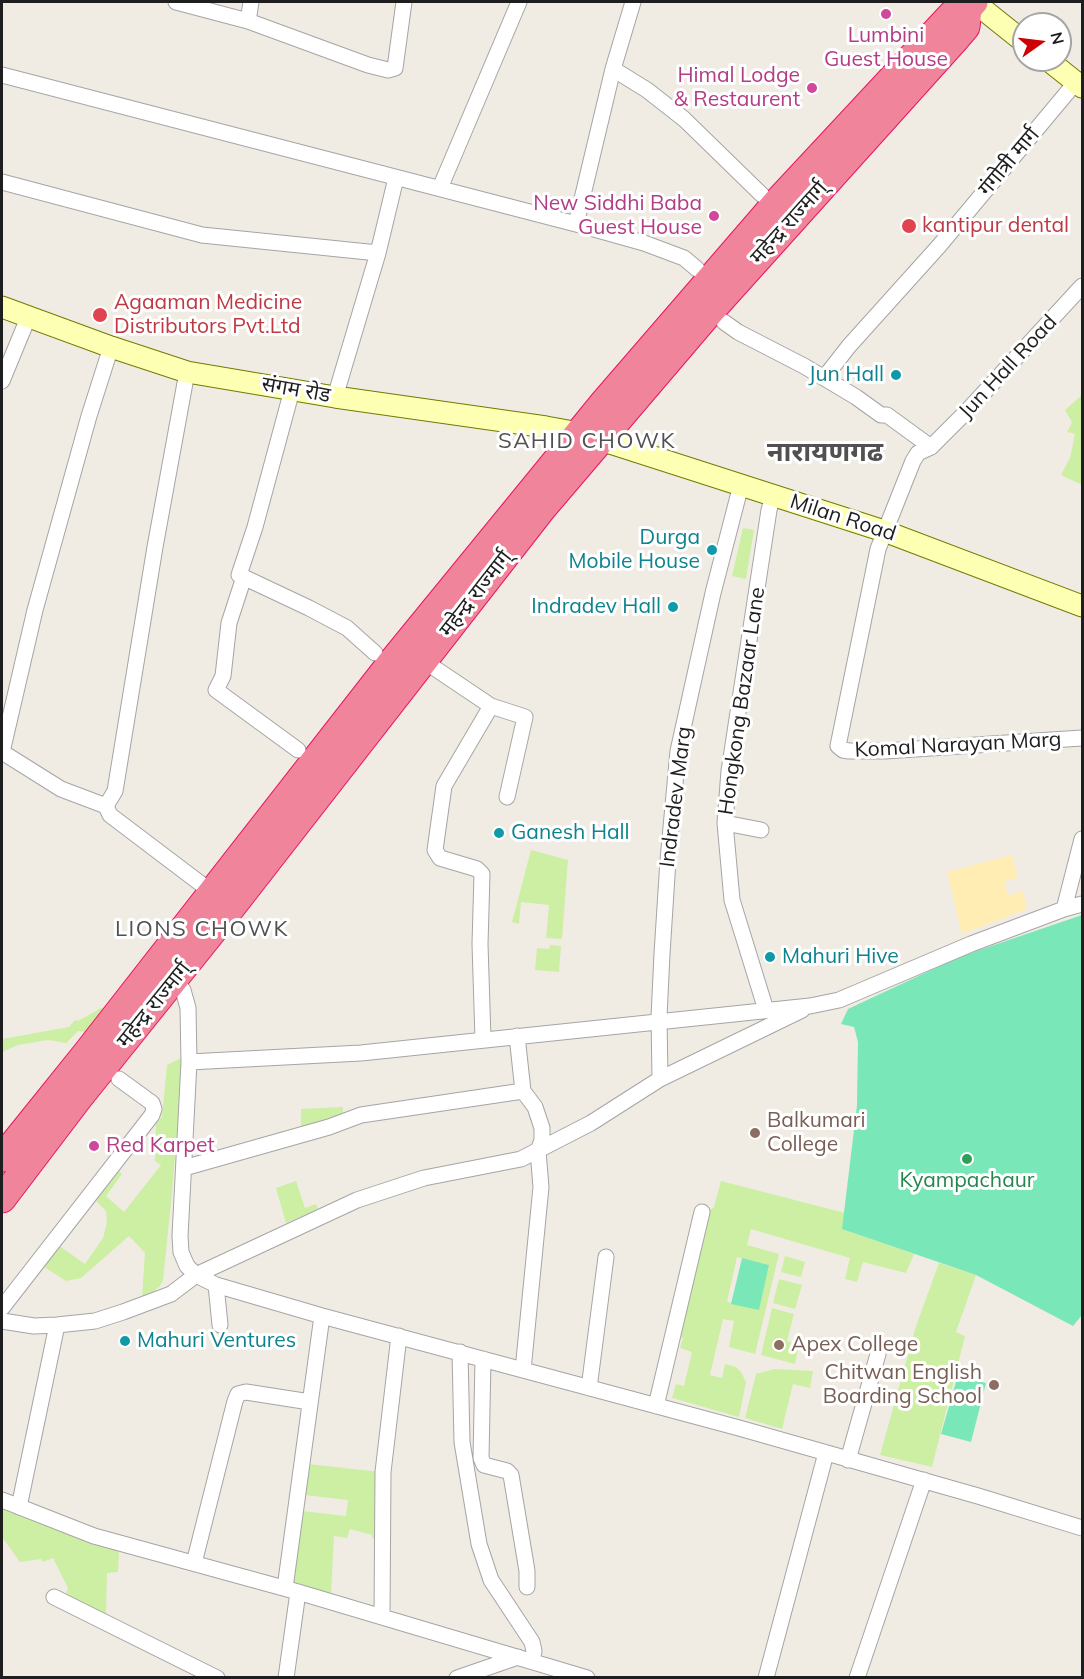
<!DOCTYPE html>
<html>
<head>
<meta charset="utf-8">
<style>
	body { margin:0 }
	#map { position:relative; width:1084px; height:1679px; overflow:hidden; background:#f0ece3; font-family:Mulish,sans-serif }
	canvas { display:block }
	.frame { position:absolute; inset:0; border:3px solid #1e1e1e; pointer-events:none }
	.north { position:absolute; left:1012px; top:12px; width:60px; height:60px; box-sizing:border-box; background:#fff; border:2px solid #a5a5a5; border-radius:50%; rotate:76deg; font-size:16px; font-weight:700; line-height:24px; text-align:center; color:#1e1e1e }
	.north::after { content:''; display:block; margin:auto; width:21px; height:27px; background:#cd0006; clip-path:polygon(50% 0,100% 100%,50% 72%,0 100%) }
</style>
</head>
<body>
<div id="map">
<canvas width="1084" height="1679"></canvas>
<div class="frame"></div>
<div class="north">N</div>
</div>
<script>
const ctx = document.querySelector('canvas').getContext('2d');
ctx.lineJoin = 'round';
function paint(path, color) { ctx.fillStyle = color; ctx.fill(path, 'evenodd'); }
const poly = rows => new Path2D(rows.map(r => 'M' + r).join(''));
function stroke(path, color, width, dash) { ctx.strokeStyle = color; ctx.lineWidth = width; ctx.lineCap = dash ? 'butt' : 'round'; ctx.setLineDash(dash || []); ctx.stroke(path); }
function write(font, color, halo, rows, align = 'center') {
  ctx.font = font + ' Mulish,"Noto Sans Devanagari",sans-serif'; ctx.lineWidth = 6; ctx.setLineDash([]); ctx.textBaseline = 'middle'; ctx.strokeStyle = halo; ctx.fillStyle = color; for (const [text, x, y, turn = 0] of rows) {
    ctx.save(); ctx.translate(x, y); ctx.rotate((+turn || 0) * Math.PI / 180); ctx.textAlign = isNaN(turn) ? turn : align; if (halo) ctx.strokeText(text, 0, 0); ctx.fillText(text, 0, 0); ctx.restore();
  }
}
const grass = poly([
	[1082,395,1082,485,1061,475,1070,458,1075,434,1067,432,1072,422,1065,410],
	[743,528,754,530,746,579,732,576],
	[531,850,568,860,562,939,546,938,549,905,521,902,519,924,512,922],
	[550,945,561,946,559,972,535,970,537,948,549,949],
	[101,1008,105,1009,92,1033,78,1031,66,1043,48,1040,18,1045,2,1052,2,1039,69,1027,75,1020,78,1021],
	[183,1057,172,1193,163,1280,160,1286,154,1291,142,1297,145,1253,129,1236,81,1278,66,1281,41,1265,58,1245,85,1264,103,1238,107,1222,106,1211,96,1201,119,1171,122,1174,106,1196,124,1212,161,1165,155,1161,156,1124,162,1117,167,1065],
	[343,1107,343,1115,301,1128,301,1109],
	[296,1181,305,1208,316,1204,318,1209,286,1223,276,1188],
	[721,1181,845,1213,843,1229,914,1254,906,1273,863,1262,857,1282,845,1279,850,1258,751,1229,747,1245,779,1254,755,1354,729,1347,734,1321,723,1319,710,1375,722,1378,725,1364,736,1367,741,1372,746,1382,739,1417,672,1398,676,1384,684,1386,692,1352,680,1348,683,1338,676,1336,704,1215,714,1207],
	[737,1257,769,1265,758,1309,727,1302],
	[785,1256,805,1262,801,1277,781,1272],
	[939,1263,976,1275,956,1332,965,1336,932,1467,880,1455,916,1326],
	[779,1279,802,1285,795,1309,773,1303],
	[772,1308,794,1314,787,1341,799,1345,795,1364,761,1355],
	[774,1369,813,1371,810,1388,793,1384,782,1429,745,1418,756,1374],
	[308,1464,380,1472,377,1540,372,1538,372,1535,350,1529,347,1538,334,1536,331,1594,294,1582,302,1511,346,1516,348,1500,304,1495],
	[2,1505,86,1537,85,1542,119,1551,118,1572,107,1573,106,1617,68,1599,69,1595,66,1594,68,1588,53,1558,43,1562,41,1559,20,1562,2,1537]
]);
const sand = poly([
	[1012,855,1018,877,1004,882,1008,895,1023,891,1027,909,962,934,947,872]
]);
const pitch = poly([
	[1082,915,1082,1315,1073,1326,976,1275,842,1229,857,1105,858,1042,854,1027,841,1024,848,1009,959,957],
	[742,1258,769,1265,759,1310,731,1304],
	[958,1375,986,1383,971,1442,941,1434]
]);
const street = poly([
	[176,2,248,21,368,65,388,70,395,68,404,2],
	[248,21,251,2],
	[613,69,647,90,684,119,762,195],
	[2,75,576,224,644,243,684,258,697,269],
	[2,182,202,235,378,253],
	[440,188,519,2],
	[576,224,613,69,633,2],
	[1082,286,968,410,931,447,918,453,913,461,878,549,838,746,843,750,849,751,885,751,1082,738],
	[724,322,738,332,804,366,856,397,881,415,887,415,931,447],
	[111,347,89,416,35,610,2,752,61,789,106,806,110,815,217,896],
	[824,378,849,346,939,246,1076,82],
	[2,381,28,318],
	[292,390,255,527,239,575,309,608,347,628,375,653],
	[335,397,378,253,396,178],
	[244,577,229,623,223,676,216,690,298,750],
	[424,661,491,706,525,717,507,797],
	[106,806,115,791,155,547,187,372],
	[725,823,761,830],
	[1064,909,1082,839],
	[171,974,183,990,188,1008,189,1062,180,1236,181,1252,187,1266,196,1275,216,1285,322,1316,739,1428,978,1496,1082,1528],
	[766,1010,732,900,725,823,729,771,769,510,773,496],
	[517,1036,523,1091],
	[483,1039,480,944,482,874,477,869,440,858,435,850,444,786,491,706],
	[189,1062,361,1053,810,1006,839,1000,971,944,1064,909,1082,904],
	[660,1079,659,1017,662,954,668,860,678,751,713,593,741,485],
	[184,1168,329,1127,361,1115,523,1091,535,1107,542,1128,542,1140,538,1151,541,1187,523,1370],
	[216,1285,220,1325],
	[2,1308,152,1115,154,1109,152,1103,119,1079],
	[2,1321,34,1326,57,1325,95,1321,123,1312,171,1294,196,1275,357,1200,424,1178,521,1159,591,1123,660,1079,802,1010],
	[460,1352,462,1442,479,1544,491,1580,532,1642,534,1651,532,1661],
	[483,1359,481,1458,484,1465,507,1471,511,1475,527,1571,527,1587],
	[589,1388,606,1257],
	[656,1406,702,1212],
	[848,1460,878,1354],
	[2,1500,94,1536,298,1592,587,1678],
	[19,1507,57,1325],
	[194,1563,235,1401,238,1394,246,1392,310,1402],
	[285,1588,322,1316],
	[54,1597,217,1678],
	[382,1617,383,1472,399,1336],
	[286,1678,298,1592],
	[457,1678,518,1657],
	[766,1678,826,1453],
	[857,1678,924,1480]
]);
const secondary = poly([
	[974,2,1024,42],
	[1048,60,1082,87],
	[2,307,111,347,187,372,335,397,546,427,579,433,884,531,1082,606]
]);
const highway = poly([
	[2,1158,88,1051,390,664,604,402,775,204,952,14,968,9],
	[2,1199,78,1099,221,921,542,509,710,312,954,41,966,27,968,9,974,2]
]);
const markers = [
	[886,14,6,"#d1479c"],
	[812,88,6,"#d1479c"],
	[714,216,6,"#d1479c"],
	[909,226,8,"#e0444e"],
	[100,315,8,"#e0444e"],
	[896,375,6,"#0f9aa8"],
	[712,550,6,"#0f9aa8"],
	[673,607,6,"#0f9aa8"],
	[499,833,6,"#0f9aa8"],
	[770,957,6,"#0f9aa8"],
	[755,1133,6,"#8d6e63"],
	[94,1146,6,"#d1479c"],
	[967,1159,6,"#2e9e5b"],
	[125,1341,6,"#0f9aa8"],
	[779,1345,6,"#8d6e63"],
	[994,1385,6,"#8d6e63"]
];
const hotelNames = [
	["Lumbini",886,36,"center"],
	["Guest House",886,60,"center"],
	["Himal Lodge",800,76],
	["& Restaurent",800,100],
	["New Siddhi Baba",702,204],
	["Guest House",702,228],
	["Red Karpet",106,1146,"left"]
];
const streetNames = [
	["गंगोत्री मार्ग",1009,162,-50],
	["महेन्द्र राज्मार्ग्",789,223,-48],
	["Jun Hall Road",1008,367,-47],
	["संगम रोड",296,390,10],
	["Milan Road",843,518,18],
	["महेन्द्र राज्मार्ग्",476,594,-52],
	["Hongkong Bazaar Lane",742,701,-82],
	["Komal Narayan Marg",958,745,-3],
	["Indradev Marg",676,797,-83],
	["महेन्द्र राज्मार्ग्",154,1005,-51]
];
const healthNames = [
	["kantipur dental",922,226],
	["Agaaman Medicine",114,303],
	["Distributors Pvt.Ltd",114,327]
];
const cultureNames = [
	["Jun Hall",884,375],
	["Durga",700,538],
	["Mobile House",700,562],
	["Indradev Hall",661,607],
	["Ganesh Hall",511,833,"left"],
	["Mahuri Hive",782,957,"left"],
	["Mahuri Ventures",137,1341,"left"]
];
const educationNames = [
	["Balkumari",767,1121],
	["College",767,1145],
	["Apex College",791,1345],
	["Chitwan English",982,1373,"right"],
	["Boarding School",982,1397,"right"]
];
const leisureNames = [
	["Kyampachaur",967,1181]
];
const neighbourhoodNames = [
	["SAHID CHOWK",587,441],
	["LIONS CHOWK",202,929]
];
const districtNames = [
	["नारायणगढ",825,453]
];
paint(grass, '#ccefa4');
paint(sand, '#ffedb3');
paint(pitch, '#7ae7b9');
stroke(street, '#a5a5a5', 17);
stroke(secondary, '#717b00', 23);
stroke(highway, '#ec1364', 29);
stroke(street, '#fff', 15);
stroke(secondary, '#fdffb3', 21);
stroke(highway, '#ef849b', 27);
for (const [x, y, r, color] of markers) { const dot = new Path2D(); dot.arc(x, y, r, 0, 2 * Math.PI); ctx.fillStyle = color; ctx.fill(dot); stroke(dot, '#fff', 2); }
write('21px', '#b23c85', '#fff', hotelNames, 'right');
write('21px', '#1e1e1e', '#fff', streetNames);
write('21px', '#be3a42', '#fff', healthNames, 'left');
write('21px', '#0d838f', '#fff', cultureNames, 'right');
write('21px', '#785e54', '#fff', educationNames, 'left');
write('21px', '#27864d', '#fff', leisureNames);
ctx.letterSpacing = '1.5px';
write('22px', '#515151', '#fff', neighbourhoodNames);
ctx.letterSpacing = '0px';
write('bold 27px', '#515151', '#fff', districtNames);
</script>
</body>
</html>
